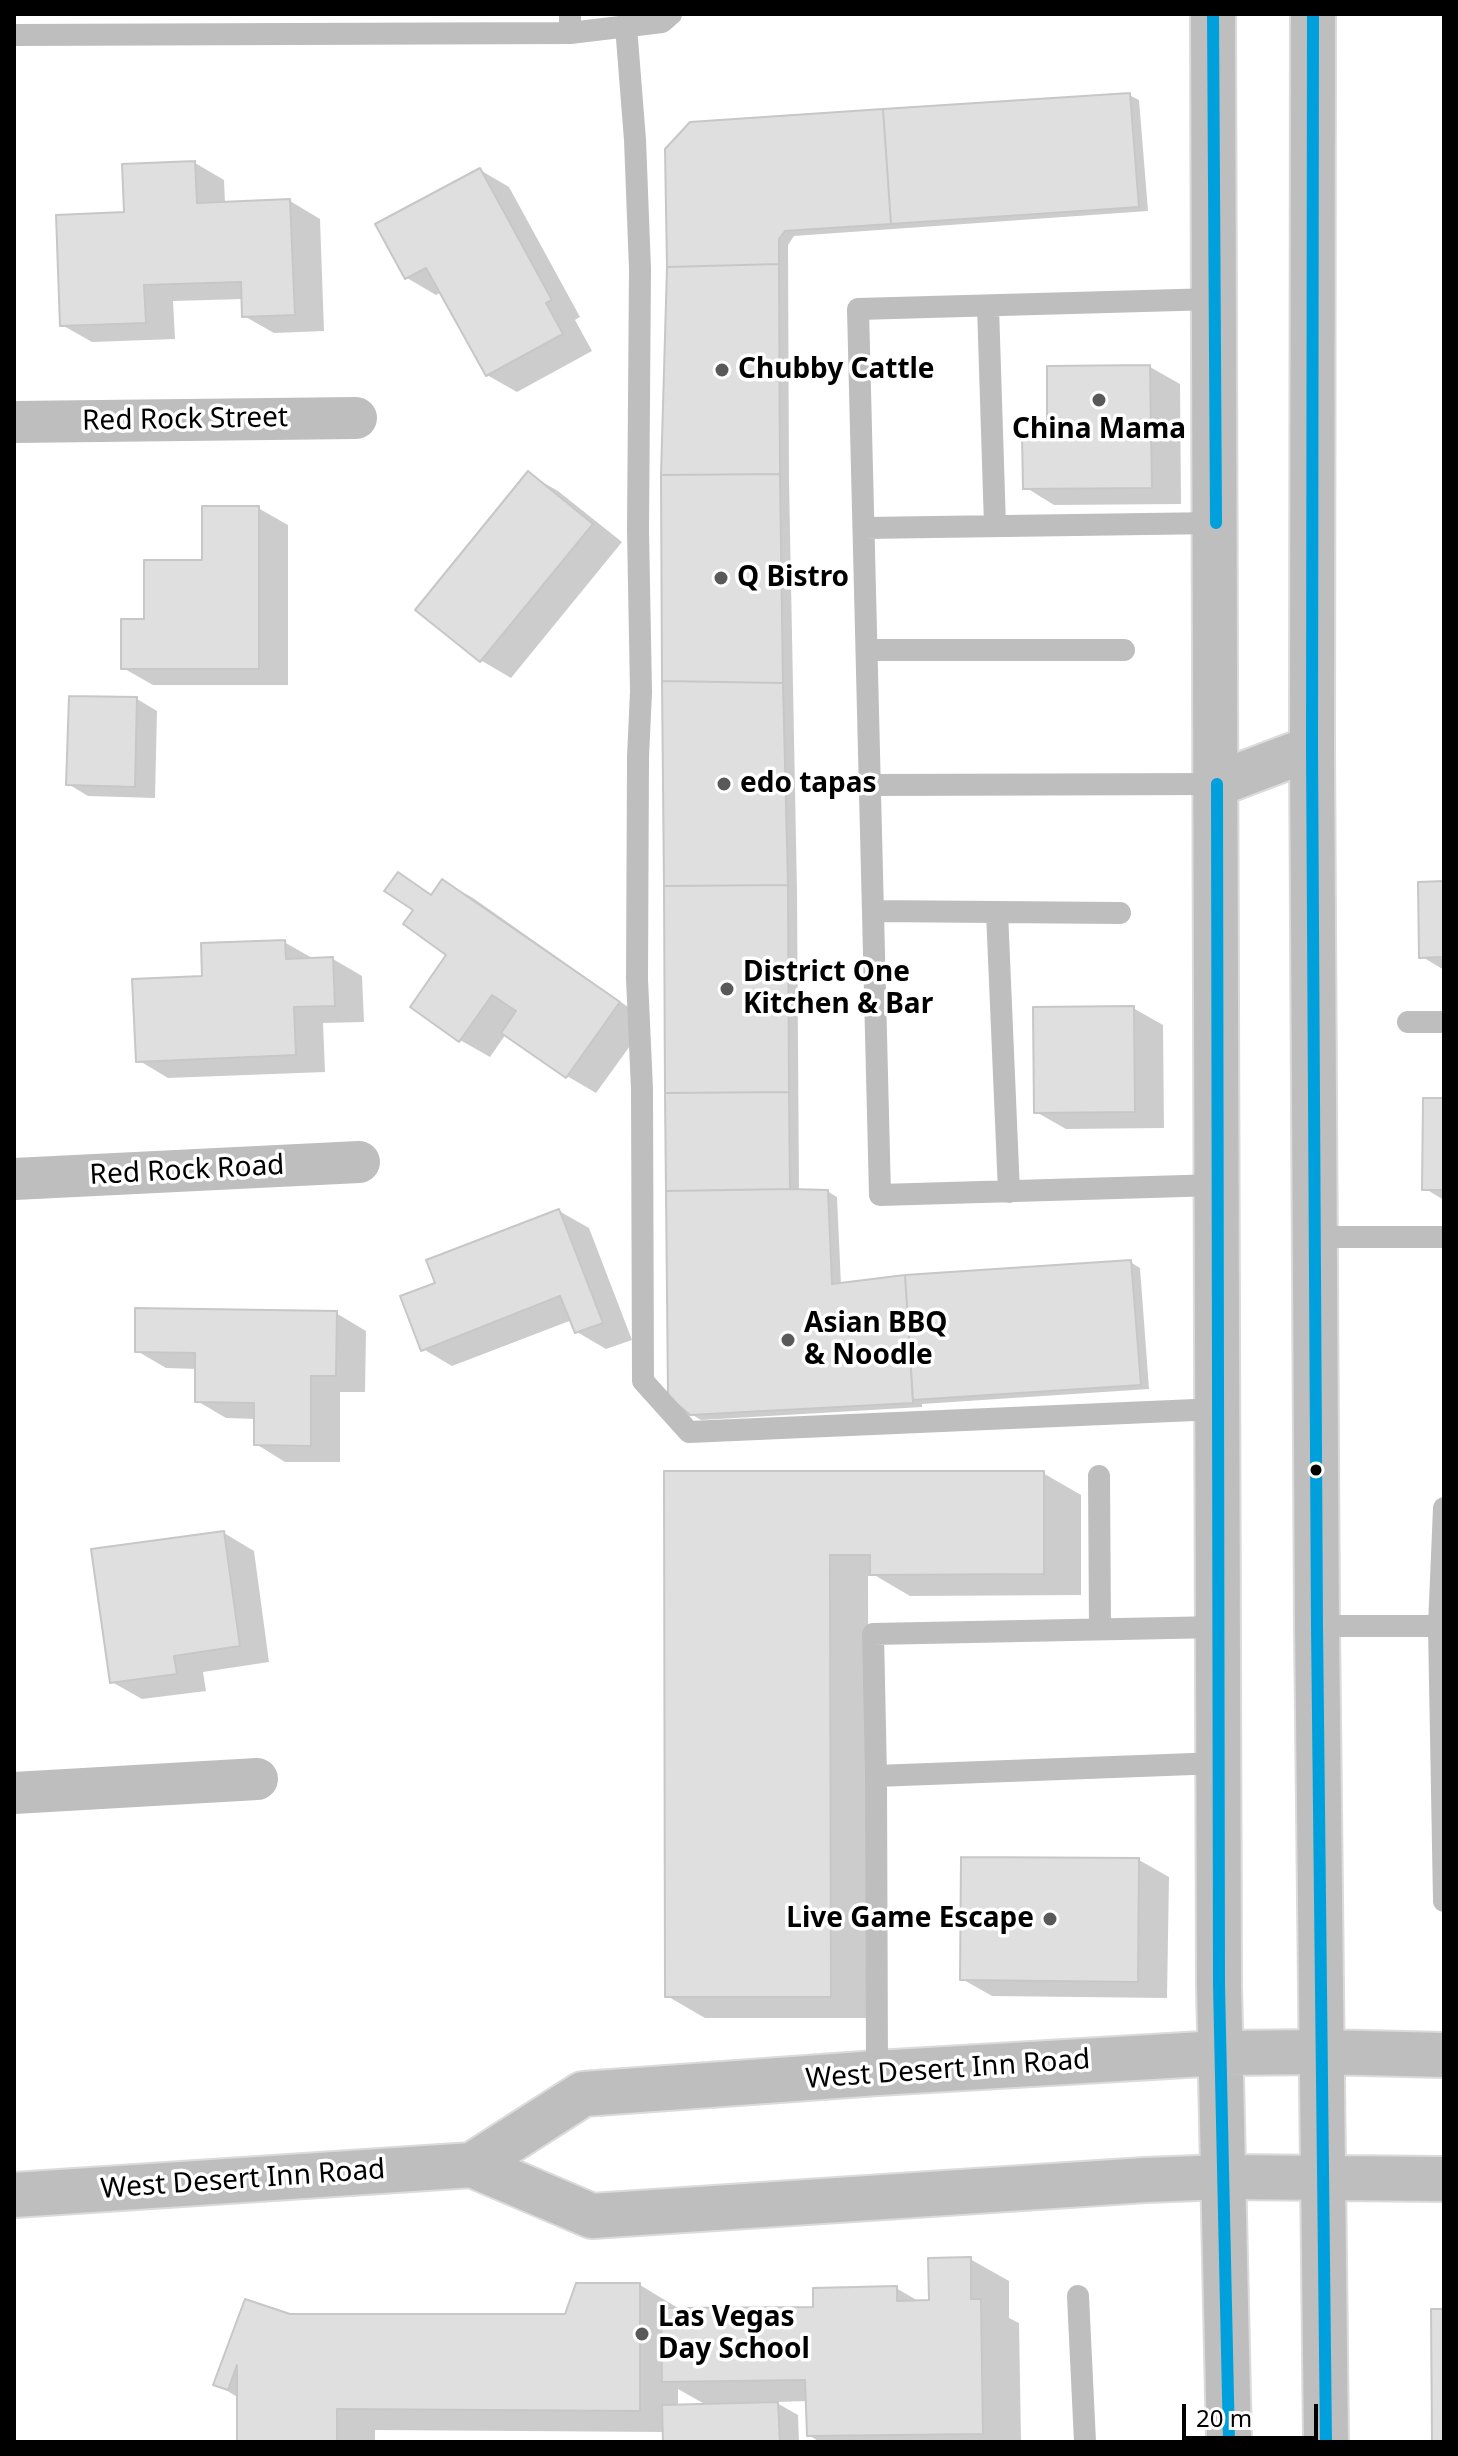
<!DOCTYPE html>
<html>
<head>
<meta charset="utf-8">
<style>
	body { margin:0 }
	#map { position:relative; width:1458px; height:2456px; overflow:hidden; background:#fff; font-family:"Noto Sans",sans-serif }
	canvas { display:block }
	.frame { position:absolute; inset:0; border:16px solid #000; pointer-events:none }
	.scale { position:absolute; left:1182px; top:2404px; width:136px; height:36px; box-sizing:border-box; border:4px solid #000; border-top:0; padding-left:10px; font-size:24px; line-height:28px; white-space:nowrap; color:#000; -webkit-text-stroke:6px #fff; paint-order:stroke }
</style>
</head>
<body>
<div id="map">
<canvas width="1458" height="2456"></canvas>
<div class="frame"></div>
<div class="scale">20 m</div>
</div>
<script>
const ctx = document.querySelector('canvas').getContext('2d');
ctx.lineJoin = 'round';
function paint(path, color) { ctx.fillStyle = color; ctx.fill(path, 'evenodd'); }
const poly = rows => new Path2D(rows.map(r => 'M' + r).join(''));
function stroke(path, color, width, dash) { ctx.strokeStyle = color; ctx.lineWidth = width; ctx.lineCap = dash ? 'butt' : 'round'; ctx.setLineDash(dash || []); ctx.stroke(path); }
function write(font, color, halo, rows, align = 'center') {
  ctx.font = font + ' "Noto Sans",sans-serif'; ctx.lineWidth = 7; ctx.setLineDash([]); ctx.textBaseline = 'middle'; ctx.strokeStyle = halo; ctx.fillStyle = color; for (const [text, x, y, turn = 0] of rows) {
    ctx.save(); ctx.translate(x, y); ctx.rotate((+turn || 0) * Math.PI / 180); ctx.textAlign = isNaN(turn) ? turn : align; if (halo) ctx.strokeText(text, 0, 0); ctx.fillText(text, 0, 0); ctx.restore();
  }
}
const shadow = poly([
	[1129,95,1139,100,1148,211,794,236,788,245,789,480,797,892,799,1191,827,1191,837,1197,841,1285,906,1277,1130,1262,1140,1268,1149,1389,922,1404,922,1407,701,1420,691,1414,669,267],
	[195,163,224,180,225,204,290,201,320,219,324,331,274,333,244,316,244,299,173,301,175,339,92,342,62,325,126,214],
	[480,170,509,187,580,317,575,320,592,351,517,392,487,375,442,292,436,295,407,278],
	[1150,367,1180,384,1181,504,1054,505,1025,487,1049,436],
	[528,474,558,491,622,542,511,678,482,661,418,609],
	[258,508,288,525,288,685,153,685,123,668,146,621],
	[137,699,157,711,155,798,88,796,68,784],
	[398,874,433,895,443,881,473,898,648,1021,596,1093,567,1076,506,1034,490,1057,460,1040,449,954,416,910],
	[1444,883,1444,970,1421,956],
	[284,942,314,959,333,959,362,976,364,1022,323,1023,325,1072,168,1078,138,1060,205,978],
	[1133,1008,1163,1025,1164,1128,1066,1129,1036,1112],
	[1444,1100,1444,1200,1424,1188],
	[559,1211,589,1228,632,1340,606,1349,577,1332,572,1320,452,1366,423,1349,438,1284],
	[336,1313,366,1331,365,1392,340,1392,340,1462,285,1462,256,1444,256,1419,226,1418,197,1401,197,1369,166,1368,137,1351],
	[666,1473,1043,1473,1081,1495,1081,1595,910,1596,876,1576,868,1576,869,2018,705,2018,667,1996],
	[224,1533,254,1551,269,1662,203,1672,206,1691,142,1699,112,1682],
	[1139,1860,1169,1877,1167,1998,992,1996,962,1979],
	[970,2259,1009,2281,1009,2318,1019,2323,1021,2442,820,2442,808,2435,808,2401,775,2402,798,2415,799,2442,665,2442,665,2432,375,2430,375,2442,239,2442,239,2398,216,2384,289,2316,567,2316,640,2285,678,2308,678,2310,815,2309,896,2288,920,2302,931,2302],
	[678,2389,708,2406,678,2407]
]);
const building = poly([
	[1130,93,1139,207,891,224,883,109,1130,93],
	[883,109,891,224,785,231,779,239,779,264,667,267,665,149,690,122,883,109],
	[195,161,197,203,290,199,295,315,242,317,241,282,144,285,146,323,60,326,56,215,124,212,122,164,195,161],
	[480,168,552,300,546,303,563,334,486,376,426,268,405,279,375,224,480,168],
	[779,264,780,474,661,475,667,267,779,264],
	[1150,365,1152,488,1023,489,1022,434,1047,434,1047,366,1150,365],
	[528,471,593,524,480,662,415,610,528,471],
	[780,474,783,683,662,681,661,475,780,474],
	[202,506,259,506,259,669,121,669,121,619,144,619,144,560,202,560,202,506],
	[662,681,783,683,788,885,664,886,662,681],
	[69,696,137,697,135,787,66,785,69,696],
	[398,872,431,895,442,879,620,1002,566,1078,501,1033,516,1011,492,995,459,1042,410,1007,446,955,403,924,413,910,384,891,398,872],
	[1444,881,1444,957,1419,958,1418,882,1444,881],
	[788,885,789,1092,665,1093,664,886,788,885],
	[285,940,286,959,333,957,335,1006,294,1007,296,1055,136,1062,132,979,202,976,201,943,285,940],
	[1134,1006,1135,1112,1034,1113,1033,1007,1134,1006],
	[789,1092,790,1189,666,1191,665,1093,789,1092],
	[1423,1098,1444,1098,1444,1190,1422,1190,1423,1098],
	[790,1189,828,1190,832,1284,905,1275,913,1403,690,1415,668,1396,666,1191,790,1189],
	[559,1209,603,1323,575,1333,560,1296,421,1351,400,1296,435,1283,426,1260,559,1209],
	[1131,1260,1141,1385,913,1400,905,1275,1131,1260],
	[135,1308,337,1311,336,1376,311,1376,311,1446,254,1445,254,1403,195,1402,195,1353,135,1352,135,1308],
	[664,1471,1044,1471,1044,1574,870,1575,870,1555,830,1555,831,1997,665,1997,664,1471],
	[224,1531,240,1646,174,1656,177,1674,110,1683,91,1549,224,1531],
	[961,1857,1139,1858,1138,1982,960,1980,961,1857],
	[971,2257,971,2299,981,2299,983,2434,807,2436,805,2380,662,2382,661,2308,813,2307,813,2288,897,2286,897,2301,929,2300,928,2258,971,2257],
	[576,2283,640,2283,640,2411,337,2409,337,2442,237,2442,237,2365,228,2390,213,2385,245,2299,290,2314,565,2314,576,2283],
	[1431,2309,1444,2309,1444,2442,1432,2442,1431,2309],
	[778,2402,780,2442,663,2442,662,2405,778,2402]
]);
const service = poly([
	[626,26,635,140,640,269,638,530,641,692,638,757,637,979,642,1089,643,1381,689,1432,1218,1409],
	[570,33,662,22,671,14],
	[14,35,570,33,570,14],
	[1215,299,858,309,880,1195,1218,1185],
	[988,306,995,526],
	[864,528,1216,523],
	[867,650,1124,650],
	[870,785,1217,784],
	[873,911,997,912,1009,1192],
	[997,912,1120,913],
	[1408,1022,1444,1022],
	[1315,1237,1444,1237],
	[1099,1476,1100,1629],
	[1444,1508,1439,1626,1444,1901],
	[1317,1626,1444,1626],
	[876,1776,1219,1763],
	[877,2073,876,1776,873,1634,1219,1627],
	[1078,2296,1085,2442]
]);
const minor = poly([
	[14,422,356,418],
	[14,1179,359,1162],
	[14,1793,257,1779]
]);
const primary = poly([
	[1213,14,1219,1985,1229,2442],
	[1313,14,1312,748,1317,1626,1326,2442],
	[1217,784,1312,748],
	[472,2165,583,2094,877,2073,1220,2053,1323,2052,1444,2055],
	[14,2195,472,2165,592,2216,1145,2180,1225,2177,1444,2179]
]);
const bus1 = poly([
	[1213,14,1216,523],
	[1313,14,1312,748,1317,1626,1326,2442],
	[1217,784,1219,1985,1229,2442]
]);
const markers = [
	[722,370,8,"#595959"],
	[1099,400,8,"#595959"],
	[721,578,8,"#595959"],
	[724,784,8,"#595959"],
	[727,989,8,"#595959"],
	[788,1340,8,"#595959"],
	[1316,1470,7,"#000"],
	[1050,1919,8,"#595959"],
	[642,2334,8,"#595959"]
];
const poiNames = [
	["Chubby Cattle",738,370],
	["China Mama",1099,430,"center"],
	["Q Bistro",737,578],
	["edo tapas",740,784],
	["District One",743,973],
	["Kitchen & Bar",743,1005],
	["Asian BBQ",804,1324],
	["& Noodle",804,1356],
	["Live Game Escape",1034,1919,"right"],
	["Las Vegas",658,2318],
	["Day School",658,2350]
];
const streetNames = [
	["Red Rock Street",185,420,-1],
	["Red Rock Road",187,1171,-3],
	["West Desert Inn Road",948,2070,-4],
	["West Desert Inn Road",243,2180,-4]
];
paint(shadow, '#0003');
paint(building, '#dfdfdf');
stroke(building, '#c7c7c7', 2);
stroke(primary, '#dbdbdb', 48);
stroke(service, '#bebebe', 22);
stroke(minor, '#bebebe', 42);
stroke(primary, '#bebebe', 44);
stroke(bus1, '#00a0dc', 12);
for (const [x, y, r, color] of markers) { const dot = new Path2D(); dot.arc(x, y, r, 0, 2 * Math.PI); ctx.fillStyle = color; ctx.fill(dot); stroke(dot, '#fff', 3); }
write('bold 28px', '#000', '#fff', poiNames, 'left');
write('28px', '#000', '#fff', streetNames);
</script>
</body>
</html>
